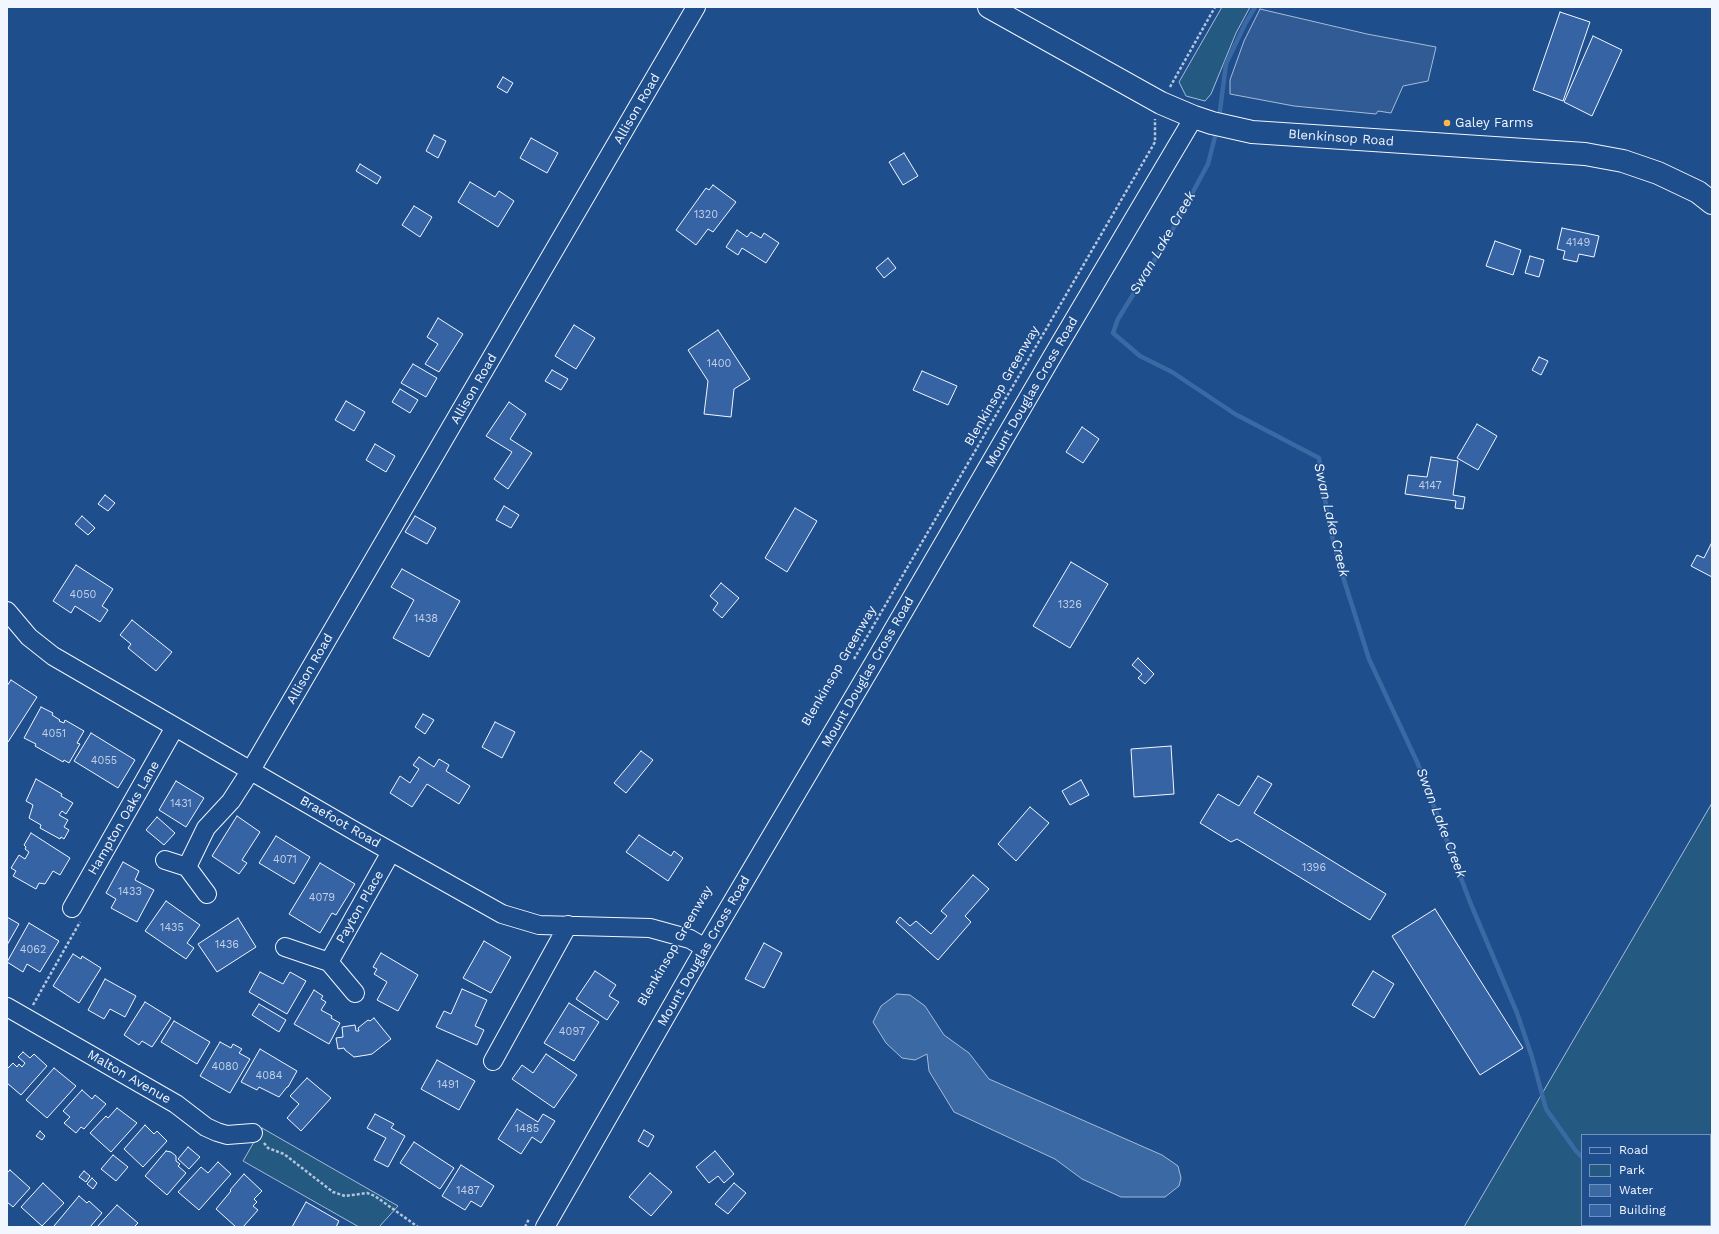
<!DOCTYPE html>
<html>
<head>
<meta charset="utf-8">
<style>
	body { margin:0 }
	#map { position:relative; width:1719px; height:1234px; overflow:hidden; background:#1f4e8c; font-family:"Work Sans",sans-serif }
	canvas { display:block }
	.frame { position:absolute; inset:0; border:8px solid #f2f6ff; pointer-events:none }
	.legend { position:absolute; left:1581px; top:1134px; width:130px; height:92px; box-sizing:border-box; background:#1f4e8c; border:1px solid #7391ba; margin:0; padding:5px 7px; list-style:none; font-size:12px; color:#f2f6ff }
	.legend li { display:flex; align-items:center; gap:8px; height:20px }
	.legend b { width:20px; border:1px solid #7391ba }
</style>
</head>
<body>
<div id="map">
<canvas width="1719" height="1234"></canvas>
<div class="frame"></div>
<ul class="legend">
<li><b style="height:5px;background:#1f4e8c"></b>Road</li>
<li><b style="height:11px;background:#245a82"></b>Park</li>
<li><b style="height:11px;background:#3b69a3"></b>Water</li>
<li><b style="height:11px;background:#3563a3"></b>Building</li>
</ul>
</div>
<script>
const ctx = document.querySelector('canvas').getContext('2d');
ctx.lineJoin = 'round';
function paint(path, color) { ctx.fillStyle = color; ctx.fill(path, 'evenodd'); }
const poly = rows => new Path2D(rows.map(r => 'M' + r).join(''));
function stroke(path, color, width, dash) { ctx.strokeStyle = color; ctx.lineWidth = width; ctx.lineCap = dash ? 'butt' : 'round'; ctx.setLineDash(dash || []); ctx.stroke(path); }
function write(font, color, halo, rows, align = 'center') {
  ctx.font = font + ' "Work Sans",sans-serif'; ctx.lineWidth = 3; ctx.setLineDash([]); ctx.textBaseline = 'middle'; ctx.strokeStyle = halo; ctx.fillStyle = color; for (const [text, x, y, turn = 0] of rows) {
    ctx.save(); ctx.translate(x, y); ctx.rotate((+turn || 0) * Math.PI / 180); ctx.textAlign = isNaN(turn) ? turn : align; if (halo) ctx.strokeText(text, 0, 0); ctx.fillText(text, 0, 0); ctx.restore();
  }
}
const green = poly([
	[1222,7,1250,7,1236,33,1211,94,1205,101,1186,96,1179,82,1222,7],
	[1712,803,1712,1227,1464,1227,1712,803],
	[1582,1135,1710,1135,1710,1225,1582,1225,1582,1135],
	[262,1128,398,1206,379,1227,359,1227,243,1161,262,1128]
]);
const parking = poly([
	[1260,9,1367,34,1436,47,1428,81,1403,86,1391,113,1378,111,1376,114,1294,106,1230,94,1230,80,1244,41,1260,9]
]);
const water = poly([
	[897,994,910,995,925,1006,944,1035,969,1053,989,1079,1162,1155,1178,1166,1181,1178,1179,1186,1165,1197,1121,1197,1082,1179,1055,1159,954,1112,929,1071,927,1054,915,1060,902,1058,886,1043,873,1022,881,1006,897,994]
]);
const stream = poly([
	[1219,118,1226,64,1245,24,1255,7],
	[1217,129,1208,164,1167,240,1118,319,1113,333,1140,356,1172,372,1235,414,1319,458,1328,519,1338,561,1369,659,1418,764,1470,902,1517,1013,1532,1057,1546,1109,1576,1151,1582,1157],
	[1658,1225,1659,1227]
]);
const building = poly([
	[1560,12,1590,22,1563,101,1533,90,1560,12],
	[1593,36,1622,50,1592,116,1564,102,1593,36],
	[503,77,513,83,507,93,497,87,503,77],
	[434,135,446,141,438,158,426,151,434,135],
	[531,138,558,153,547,173,520,158,531,138],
	[904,153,918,176,903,185,889,162,904,153],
	[360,164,381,177,377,184,356,171,360,164],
	[470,182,495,197,499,191,514,201,498,227,458,202,470,182],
	[713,185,736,202,713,232,708,229,696,245,676,230,706,188,709,190,713,185],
	[414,206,432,217,420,237,402,225,414,206],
	[1562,228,1599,236,1594,257,1579,254,1577,262,1563,259,1565,251,1557,249,1562,228],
	[737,230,747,237,751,232,761,238,764,233,779,243,766,263,742,248,738,255,726,247,737,230],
	[1495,241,1521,250,1513,275,1486,266,1495,241],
	[1530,256,1544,260,1539,277,1525,273,1530,256],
	[888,258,896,268,884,278,876,268,888,258],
	[438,318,463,334,439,372,425,364,438,344,427,337,438,318],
	[574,325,595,338,576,369,555,356,574,325],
	[718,330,750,379,734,389,731,417,704,414,708,381,688,350,718,330],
	[1539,357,1548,361,1541,375,1532,370,1539,357],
	[413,364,437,378,426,397,401,383,413,364],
	[552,370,568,379,561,390,545,381,552,370],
	[922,371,957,386,948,405,913,390,922,371],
	[400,389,418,400,410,413,392,402,400,389],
	[346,401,365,412,354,431,335,420,346,401],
	[509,402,526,414,510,439,532,453,508,489,494,479,512,452,486,436,509,402],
	[1477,424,1497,436,1478,470,1457,458,1477,424],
	[1082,427,1099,439,1083,463,1066,452,1082,427],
	[375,444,395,456,386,472,366,460,375,444],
	[1431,457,1458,461,1453,495,1465,497,1463,509,1455,508,1456,501,1405,494,1408,475,1427,477,1431,457],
	[105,495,115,503,108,511,98,504,105,495],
	[504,506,519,515,511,528,496,520,504,506],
	[795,508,817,521,787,572,765,558,795,508],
	[82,516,95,528,88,535,75,524,82,516],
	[415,516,436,528,427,544,405,532,415,516],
	[1712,542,1712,577,1691,566,1697,555,1704,558,1712,542],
	[1071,562,1108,584,1070,648,1033,626,1071,562],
	[76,565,113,589,102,606,108,610,100,622,75,606,71,613,53,601,76,565],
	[402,569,460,601,429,657,393,638,414,600,391,587,402,569],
	[721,583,739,598,722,618,713,610,718,603,710,596,721,583],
	[132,620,172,652,156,671,128,648,131,644,120,635,132,620],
	[1138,658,1154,674,1145,684,1138,678,1142,674,1132,665,1138,658],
	[11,680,37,697,8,742,7,741,7,686,11,680],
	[41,707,53,713,52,715,60,720,59,721,64,723,65,720,84,731,77,743,80,744,69,763,64,760,63,762,35,746,36,744,24,738,41,707],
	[423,714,434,720,425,734,415,727,423,714],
	[495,722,515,732,502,758,482,747,495,722],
	[91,733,135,760,118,788,74,761,91,733],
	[1171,746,1174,794,1134,797,1131,749,1171,746],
	[641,751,653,760,626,793,614,783,641,751],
	[419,757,434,767,439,759,449,765,446,771,470,786,459,804,427,784,412,807,390,793,400,776,410,783,419,769,413,765,419,757],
	[1258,776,1272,784,1254,813,1386,894,1370,920,1237,839,1231,842,1200,823,1218,794,1239,806,1258,776],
	[36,779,62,794,61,796,73,803,66,814,62,811,59,815,68,820,64,827,69,830,64,839,61,837,60,839,40,828,41,825,29,818,33,805,26,801,36,779],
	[1081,780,1089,795,1070,805,1062,791,1081,780],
	[176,781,204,798,186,827,159,810,176,781],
	[1030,807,1049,823,1016,861,998,844,1030,807],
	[237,816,260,832,242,860,247,863,239,874,212,856,237,816],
	[157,817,175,833,164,845,146,830,157,817],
	[31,833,70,858,60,875,53,871,45,884,39,883,36,889,13,876,16,871,11,868,19,855,25,859,29,852,25,849,26,847,24,845,31,833],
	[639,835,671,856,674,851,683,858,668,881,626,852,639,835],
	[276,836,310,857,294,884,259,863,276,836],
	[123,862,139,871,135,880,154,890,137,922,111,908,116,899,106,893,123,862],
	[320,863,355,884,336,915,332,913,320,933,289,914,320,863],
	[973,875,989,889,965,916,971,922,938,960,896,922,900,917,910,926,916,921,931,934,947,916,941,911,973,875],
	[166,901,200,925,187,943,194,948,186,959,145,931,166,901],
	[1435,909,1523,1048,1480,1075,1392,936,1435,909],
	[7,917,19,924,7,945,7,917],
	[238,918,256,947,217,972,198,944,238,918],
	[29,923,59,941,40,972,27,964,23,972,7,962,29,923],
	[484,941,511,957,491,993,463,978,484,941],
	[764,943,782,953,764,988,745,979,764,943],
	[381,953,418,975,398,1011,377,1000,387,982,374,974,377,969,373,967,381,953],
	[73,954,81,959,82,956,101,968,79,1003,53,986,73,954],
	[595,971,616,985,609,996,619,1002,607,1020,576,999,595,971],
	[1373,971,1394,984,1374,1018,1352,1005,1373,971],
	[260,972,283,984,290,972,306,981,287,1014,249,992,260,972],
	[105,979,136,996,125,1017,110,1009,104,1019,88,1010,105,979],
	[462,989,487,1000,475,1026,484,1030,477,1045,436,1027,444,1011,451,1014,462,989],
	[314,990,323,996,321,999,326,1002,321,1010,332,1016,331,1018,340,1023,329,1044,294,1024,314,990],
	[145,1002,171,1018,152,1047,142,1041,139,1045,124,1035,145,1002],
	[569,1003,599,1022,574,1061,544,1043,569,1003],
	[259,1004,286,1020,279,1032,252,1015,259,1004],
	[374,1018,391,1039,372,1054,367,1055,354,1057,345,1050,344,1048,338,1049,336,1038,343,1037,342,1027,355,1025,356,1031,359,1031,358,1028,368,1020,370,1021,374,1018],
	[174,1021,210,1042,197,1064,161,1042,174,1021],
	[220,1042,231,1048,233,1044,242,1049,239,1053,250,1059,230,1093,200,1076,220,1042],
	[260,1049,297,1071,288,1087,287,1087,279,1097,259,1087,257,1090,241,1082,260,1049],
	[23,1052,30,1058,34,1054,47,1066,21,1095,7,1083,7,1069,13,1063,17,1067,19,1064,22,1067,25,1063,18,1057,23,1052],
	[546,1054,577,1075,554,1108,512,1079,522,1065,533,1073,546,1054],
	[437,1060,475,1081,459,1110,421,1089,437,1060],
	[54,1068,76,1086,47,1118,26,1100,54,1068],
	[307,1078,331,1098,301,1131,287,1118,299,1104,290,1096,307,1078],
	[82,1090,92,1099,95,1095,106,1104,84,1129,81,1127,76,1133,64,1123,70,1117,63,1111,82,1090],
	[117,1108,137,1123,111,1152,90,1133,106,1116,108,1118,117,1108],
	[517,1109,538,1122,543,1114,555,1121,541,1143,532,1137,521,1154,498,1139,517,1109],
	[375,1114,394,1124,391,1128,405,1136,388,1167,374,1160,386,1138,367,1128,375,1114],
	[145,1125,154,1134,157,1131,167,1141,143,1167,124,1149,145,1125],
	[644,1130,654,1136,648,1147,638,1141,644,1130],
	[40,1131,45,1136,42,1140,36,1136,40,1131],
	[414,1142,454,1168,440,1189,400,1163,414,1142],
	[188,1147,200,1157,189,1169,178,1159,188,1147],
	[166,1151,171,1152,176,1156,176,1161,180,1164,178,1166,186,1173,167,1195,145,1176,166,1151],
	[715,1151,734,1174,724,1183,718,1176,709,1183,696,1167,715,1151],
	[113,1155,128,1167,116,1181,101,1169,113,1155],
	[218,1162,231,1174,199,1210,178,1192,201,1167,208,1173,218,1162],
	[461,1165,494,1186,481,1207,471,1201,465,1210,442,1196,461,1165],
	[10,1170,30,1188,13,1207,7,1202,7,1173,10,1170],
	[84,1171,90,1176,86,1182,79,1177,84,1171],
	[650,1173,672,1192,651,1216,629,1197,650,1173],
	[244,1174,262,1191,254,1199,257,1202,253,1206,258,1210,243,1227,236,1227,216,1209,231,1191,230,1190,244,1174],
	[92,1178,97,1183,93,1189,87,1184,92,1178],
	[43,1183,64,1203,42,1226,21,1207,43,1183],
	[734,1183,746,1193,728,1214,715,1204,734,1183],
	[79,1196,87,1203,89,1201,102,1213,90,1227,55,1227,54,1226,79,1196],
	[306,1202,339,1221,336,1227,292,1227,306,1202],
	[117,1205,138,1223,134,1227,97,1227,117,1205]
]);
const path = poly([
	[1170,87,1215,7],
	[854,659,1155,142,1155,119],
	[33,1005,80,922],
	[264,1143,268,1148,284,1154,333,1192,345,1196,367,1193,375,1196,418,1227],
	[525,1227,529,1219]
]);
const minor = poly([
	[7,611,29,637,53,656,358,833,502,914,539,925,650,928,690,939,705,948],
	[165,860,187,867,207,894],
	[187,867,206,828,231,801,251,770,696,7],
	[72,908,175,727],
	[285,947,329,962,355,993],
	[329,962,391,852],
	[7,1007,176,1104,206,1127,217,1132,227,1135,253,1133],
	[493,1061,568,925],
	[545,1227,705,948,876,659,1053,355,1194,117]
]);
const major = poly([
	[989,7,1161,103,1194,117,1212,123,1252,132,1585,154,1623,161,1658,173,1698,192,1712,203]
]);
const markers = [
	[1447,123,4,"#ffb74d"]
];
const numberNames = [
	["1320",706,215],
	["4149",1578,243],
	["1400",719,364],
	["4147",1430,486],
	["4050",83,595],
	["1326",1070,605],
	["1438",426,619],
	["4051",54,734],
	["4055",104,761],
	["1431",181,804],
	["4071",285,860],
	["1396",1314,868],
	["1433",130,892],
	["4079",322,898],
	["1435",172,928],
	["1436",227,945],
	["4062",33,950],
	["4097",572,1032],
	["4080",225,1067],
	["4084",269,1076],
	["1491",448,1085],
	["1485",527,1129],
	["1487",468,1191]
];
const streetNames = [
	["Allison Road",637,109,-60],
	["Blenkinsop Road",1341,138,4],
	["Blenkinsop Greenway",1002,386,-60],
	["Allison Road",474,389,-60],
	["Mount Douglas Cross Road",1032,392,-60],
	["Blenkinsop Greenway",839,666,-60],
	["Allison Road",310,669,-60],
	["Mount Douglas Cross Road",868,672,-60],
	["Hampton Oaks Lane",124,818,-60],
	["Braefoot Road",340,822,30],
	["Payton Place",360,907,-60],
	["Blenkinsop Greenway",675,946,-60],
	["Mount Douglas Cross Road",704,951,-60],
	["Malton Avenue",129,1077,30]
];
const poiNames = [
	["Galey Farms",1455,123]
];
const waterNames = [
	["Swan Lake Creek",1163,243,-60],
	["Swan Lake Creek",1331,520,77],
	["Swan Lake Creek",1441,823,69]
];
paint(green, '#245a82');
stroke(green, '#a8bbd7', 1);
paint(parking, '#305b95');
stroke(parking, '#a8bbd7', 1);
paint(water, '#3b69a3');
stroke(water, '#a8bbd7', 1);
stroke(stream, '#3b69a3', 4.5);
paint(building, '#3563a3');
stroke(building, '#f2f6ff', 1);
stroke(minor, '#f2f6ff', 20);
stroke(major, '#f2f6ff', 24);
stroke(path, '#b3c4dc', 2.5, [3, 2]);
stroke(minor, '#1f4e8c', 18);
stroke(major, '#1f4e8c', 22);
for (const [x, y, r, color] of markers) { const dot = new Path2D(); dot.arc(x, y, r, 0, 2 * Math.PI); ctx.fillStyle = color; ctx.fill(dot); stroke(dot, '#1f4e8c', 1.5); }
write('11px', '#c3d1e8', null, numberNames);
write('13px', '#f2f6ff', '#1f4e8c', streetNames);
write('13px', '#f2f6ff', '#1f4e8c', poiNames, 'left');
write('italic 14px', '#f2f6ff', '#1f4e8c', waterNames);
</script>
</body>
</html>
